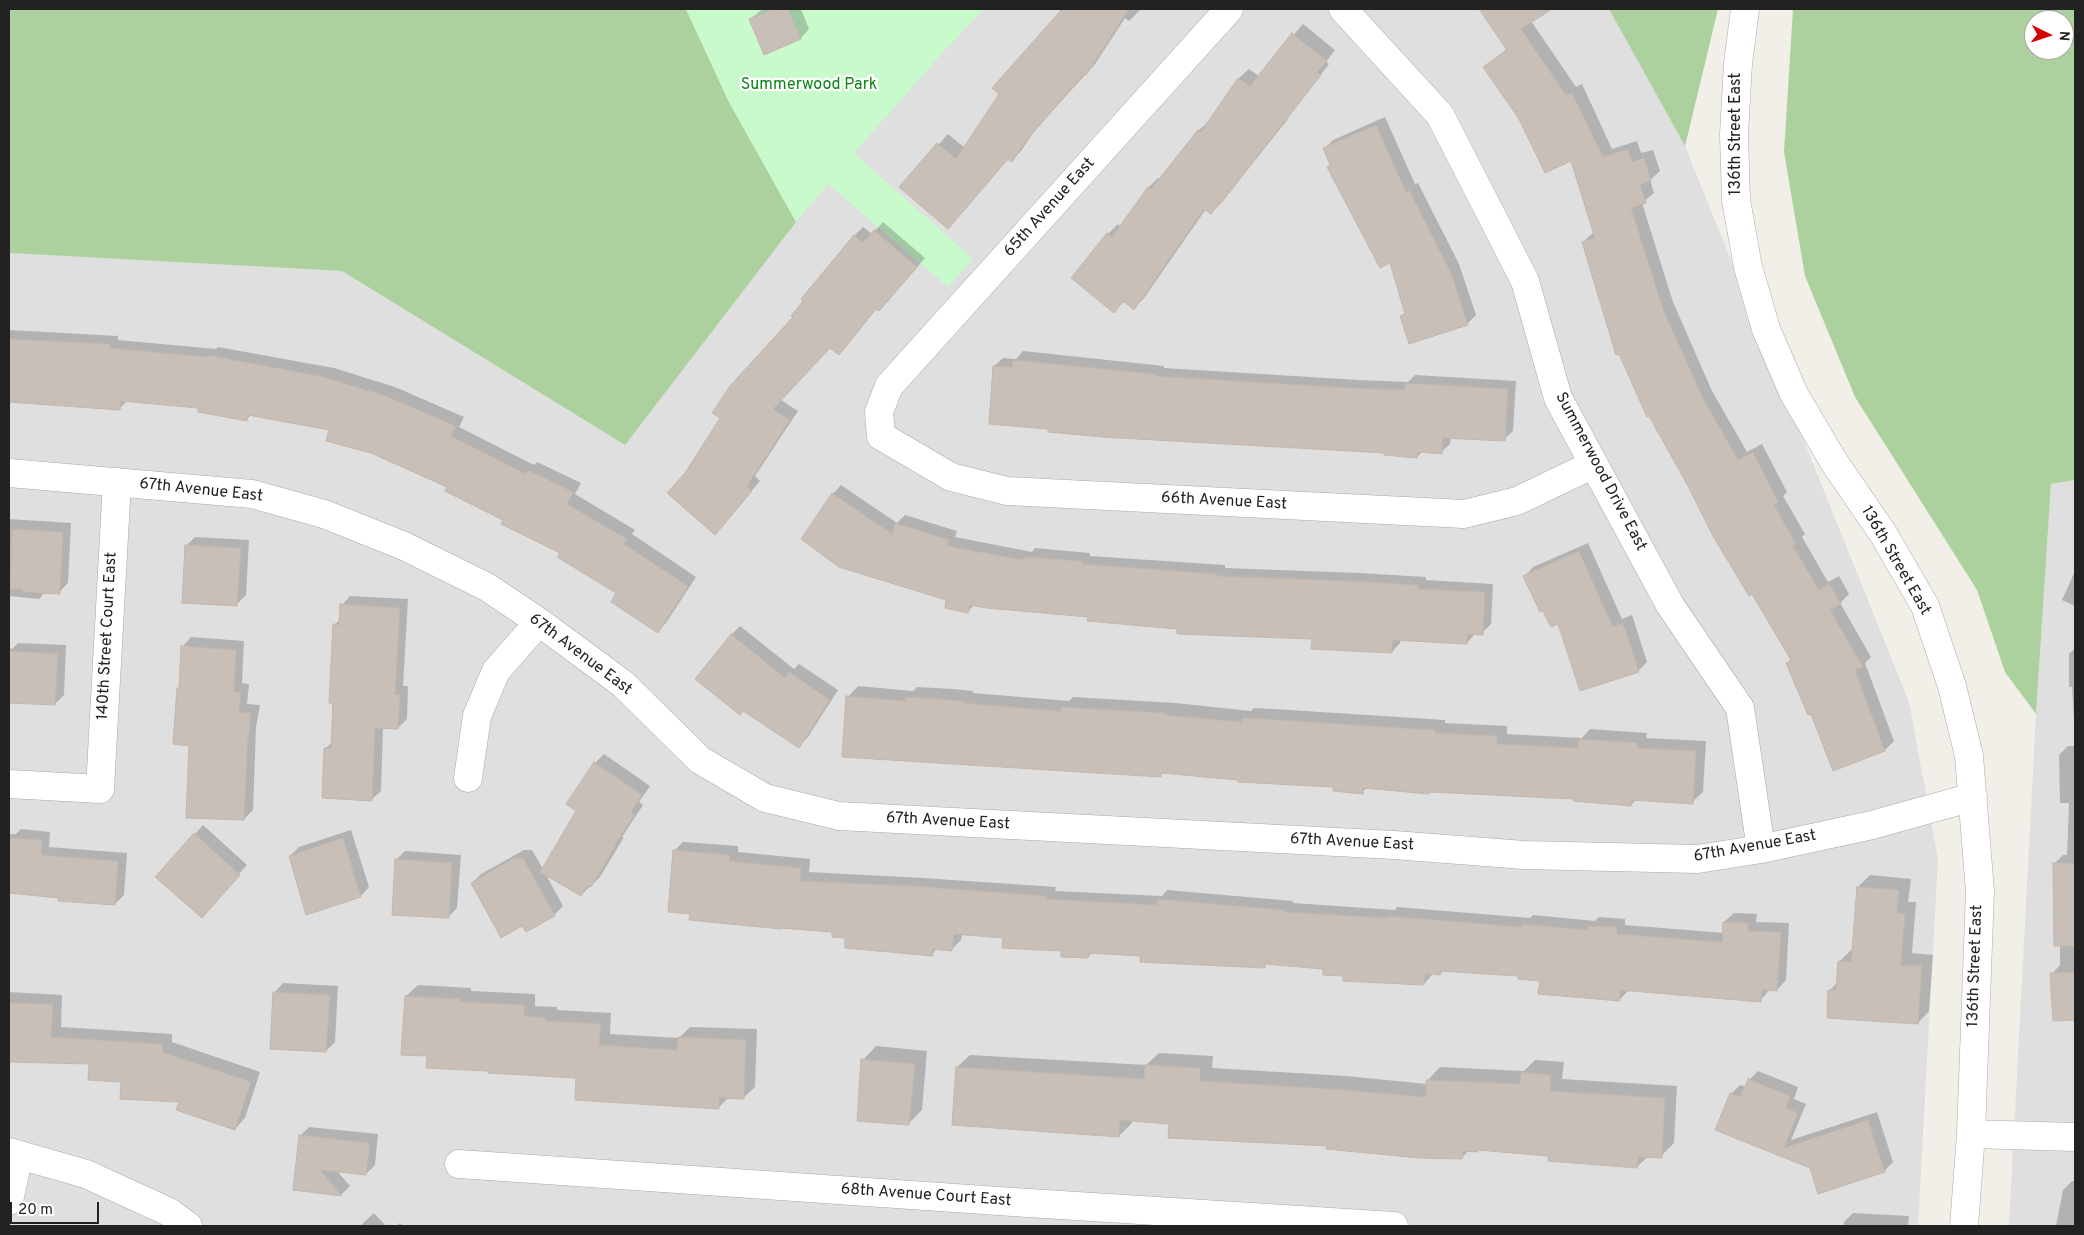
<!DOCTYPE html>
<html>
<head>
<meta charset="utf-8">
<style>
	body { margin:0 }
	#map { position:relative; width:2084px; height:1235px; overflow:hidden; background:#f2efe9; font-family:Overpass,sans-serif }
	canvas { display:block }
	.frame { position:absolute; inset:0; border:10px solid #222; pointer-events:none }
	.north { position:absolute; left:2024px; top:10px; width:50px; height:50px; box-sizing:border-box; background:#fff; border:1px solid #a7a7a7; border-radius:50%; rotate:94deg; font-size:14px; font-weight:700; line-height:20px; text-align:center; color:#222 }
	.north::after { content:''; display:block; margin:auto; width:18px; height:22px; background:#d40000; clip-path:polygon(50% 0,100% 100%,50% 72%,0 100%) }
	.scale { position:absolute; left:10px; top:1202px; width:89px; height:22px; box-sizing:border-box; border:2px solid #222; border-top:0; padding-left:6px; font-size:15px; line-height:18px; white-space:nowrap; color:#222; -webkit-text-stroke:4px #fff; paint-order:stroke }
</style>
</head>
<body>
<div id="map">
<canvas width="2084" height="1235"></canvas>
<div class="frame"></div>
<div class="north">N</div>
<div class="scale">20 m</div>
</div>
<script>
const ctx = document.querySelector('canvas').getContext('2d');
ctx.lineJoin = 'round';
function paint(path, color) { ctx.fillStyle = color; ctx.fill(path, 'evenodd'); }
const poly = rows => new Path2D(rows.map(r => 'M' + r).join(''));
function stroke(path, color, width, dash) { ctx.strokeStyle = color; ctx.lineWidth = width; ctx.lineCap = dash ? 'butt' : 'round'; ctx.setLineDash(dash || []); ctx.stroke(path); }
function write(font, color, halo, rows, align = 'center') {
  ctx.font = font + ' Overpass,sans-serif'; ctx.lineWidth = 4.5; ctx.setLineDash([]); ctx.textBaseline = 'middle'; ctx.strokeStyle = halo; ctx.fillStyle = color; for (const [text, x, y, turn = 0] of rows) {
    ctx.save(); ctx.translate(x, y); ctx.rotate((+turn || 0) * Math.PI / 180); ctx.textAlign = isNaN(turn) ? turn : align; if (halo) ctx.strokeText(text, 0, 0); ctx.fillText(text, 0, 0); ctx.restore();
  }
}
const residential = poly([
	[686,9,1718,9,1685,146,1909,702,1938,859,1918,1226,9,1226,9,253,342,271,625,445,729,102],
	[2075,480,2075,1226,2009,1226,2036,714,2051,484]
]);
const forest = poly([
	[9,9,686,9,729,102,796,222,625,445,342,271,9,253],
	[1609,9,1718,9,1685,146],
	[1793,9,2075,9,2075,480,2051,484,2036,714,2005,672,1977,590,1855,397,1805,276,1784,152],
	[2034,20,2064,20,2064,50,2034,50]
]);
const park = poly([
	[686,9,984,9,944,51,854,153,973,259,948,287,828,184,796,222,729,102]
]);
const shadow = poly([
	[763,9,801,9,809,29,801,38,764,53,750,19],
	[1064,9,1141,9,1129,21,1125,18,1095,64,1035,130,1021,151,1012,160,1009,158,948,228,901,187,948,134,965,148,1001,93,994,88],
	[1480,9,1549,9,1531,21,1576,87,1582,84,1612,149,1637,141,1641,153,1653,150,1660,171,1650,180,1654,193,1642,203,1673,302,1712,391,1747,452,1762,444,1787,492,1783,496,1805,534,1802,537,1828,582,1839,576,1849,594,1840,603,1871,657,1865,663,1894,741,1885,750,1833,770,1811,712,1787,663,1791,659,1583,242,1594,232,1572,160,1521,119,1485,67,1507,49],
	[1303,24,1335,50,1326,62,1329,64,1287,118,1288,119,1221,203,1211,213,1206,209,1144,298,1134,308,1125,301,1114,311,1073,278,1108,234,1118,224,1121,227,1149,187,1158,178,1160,179,1199,130,1210,121,1239,78,1249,69,1259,76],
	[1385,117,1415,184,1418,183,1459,264,1476,315,1467,324,1401,316,1406,312,1390,262,1331,164,1324,149,1333,140],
	[883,222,925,258,888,301,879,309,877,308,847,344,830,346,781,400,798,411,755,476,760,481,715,533,686,474,795,317,854,236,863,227,872,234],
	[9,330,118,336,118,340,216,349,218,347,334,368,395,387,464,417,459,427,534,465,537,462,581,483,575,494,635,530,632,534,696,577,666,623,658,631,618,592,561,552,449,486,331,429,252,414,246,420,200,407,128,400,119,409,9,401],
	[1023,351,1164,366,1164,368,1359,380,1408,382,1415,375,1516,381,1513,431,1504,439,1451,437,1450,444,1441,452,1423,451,1417,457,1385,452,1049,427,994,366,1003,358,1016,359],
	[841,485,897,523,905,515,957,531,955,537,1032,552,1035,548,1090,553,1090,556,1225,565,1225,568,1360,573,1426,577,1426,580,1493,584,1491,624,1482,633,1475,634,1467,643,1401,639,1400,643,1392,652,1313,638,1178,628,1089,616,975,604,968,611,948,599,833,494],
	[9,519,71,523,68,583,59,592,45,592,39,599,9,596],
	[195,537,249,540,246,595,237,604,186,546],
	[1588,543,1622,619,1632,615,1647,662,1638,671,1525,576,1533,567],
	[2075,571,2075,606,2062,600],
	[350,596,408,599,403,686,408,686,407,719,398,728,383,727,381,791,372,799,326,748,332,742,334,625,341,619,342,605],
	[740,626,794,669,799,664,838,690,808,737,799,746,731,635],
	[191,637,244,641,242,683,249,684,247,704,260,705,256,727,253,810,244,819,191,744,178,688,181,686,183,646],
	[18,643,66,645,64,695,55,704,9,702,9,648,12,649],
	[2075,648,2075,737,2072,687,2069,687,2069,654],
	[858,686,913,691,917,687,953,689,973,691,973,693,1069,701,1073,697,1175,703,1251,711,1254,708,1274,709,1445,720,1445,723,1507,726,1507,734,1582,738,1590,729,1647,733,1646,738,1706,741,1703,792,1692,802,1637,799,1631,805,1575,798,1367,788,1362,792,1334,786,1163,772,1160,776,848,697],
	[2068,746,2075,746,2075,892,2054,893,2054,864,2063,855,2067,855,2069,803,2060,803,2059,755],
	[604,754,650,786,639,802,643,805,622,837,624,837,600,877,581,895,545,873,563,906,554,915,523,924,472,883,481,874,524,850,532,850,543,869,578,810,568,804,595,763],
	[203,825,247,865,210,907,195,834],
	[21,829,50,832,49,847,127,853,124,895,115,904,9,892,9,834,16,834],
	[351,830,369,887,361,896,290,856,299,847],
	[683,842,738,846,738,852,810,859,809,872,923,878,1056,887,1055,891,1162,896,1167,890,1293,901,1293,903,1395,910,1397,907,1530,918,1533,915,1595,921,1599,917,1625,919,1625,925,1724,933,1724,922,1734,913,1757,914,1756,922,1789,923,1786,980,1777,990,1770,989,1761,1000,1629,990,1620,999,1519,975,1444,970,1440,974,1433,974,1424,984,1345,975,1324,968,1267,963,1264,966,1093,952,1088,957,1004,936,962,934,961,940,952,949,938,948,932,954,847,937,834,931,783,926,781,928,691,913,674,851],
	[405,851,461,855,457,908,448,917,396,860],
	[1870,875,1911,879,1908,902,1916,902,1912,953,1933,955,1929,1011,1918,1023,1830,990,1838,982,1839,962,1851,950,1853,950,1858,887],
	[2071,924,2075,924,2075,1019,2054,1020,2052,974,2060,965,2060,935],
	[283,983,338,986,335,1042,326,1051,275,992],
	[418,985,471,988,471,991,535,994,535,1006,557,1007,557,1010,611,1013,610,1034,679,1038,690,1027,757,1029,755,1087,743,1098,729,1097,718,1108,577,1076,489,1070,428,1055,406,996],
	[9,992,62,995,61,1027,172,1034,172,1042,260,1072,245,1118,235,1129,180,1101,122,1081,90,1063,9,1060],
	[876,1046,927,1051,922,1110,908,1124,863,1060],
	[1159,1053,1213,1056,1212,1068,1346,1076,1427,1084,1428,1080,1440,1067,1524,1071,1535,1060,1564,1062,1562,1079,1677,1086,1674,1143,1661,1156,1648,1156,1637,1167,1549,1155,1479,1149,1469,1150,1462,1158,1328,1145,1171,1123,1132,1120,1132,1123,1119,1136,957,1067,970,1055,1146,1065],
	[1758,1071,1798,1087,1794,1099,1806,1104,1791,1140,1877,1112,1893,1162,1884,1171,1811,1167,1717,1130,1731,1094,1740,1085,1746,1087,1749,1080],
	[309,1127,378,1134,375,1165,366,1174,337,1171,350,1186,342,1194,295,1189,300,1136],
	[2072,1181,2075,1181,2075,1226,2056,1226,2063,1190],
	[374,1213,386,1226,360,1226],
	[1853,1213,1909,1216,1908,1226,1844,1226,1844,1222],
	[400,1223,403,1226,396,1226]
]);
const building = poly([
	[773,9,788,9,801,39,764,55,749,19,773,9],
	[1062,9,1129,9,1086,75,1084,74,1025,142,1012,162,1008,159,948,229,899,187,937,143,956,159,999,94,992,88,1062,9],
	[1479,9,1552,9,1521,29,1566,95,1572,93,1603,157,1628,149,1632,162,1644,158,1651,181,1640,185,1646,203,1631,208,1664,312,1704,400,1738,460,1753,452,1778,502,1774,505,1796,544,1793,546,1819,590,1829,584,1841,604,1830,610,1863,667,1855,670,1885,751,1833,771,1811,714,1808,715,1786,663,1791,660,1752,594,1749,596,1713,536,1688,486,1649,416,1647,417,1619,354,1616,355,1582,242,1595,238,1571,161,1545,173,1519,119,1483,67,1507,50,1479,9],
	[1292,33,1327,61,1317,72,1321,75,1221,203,1220,202,1211,214,1204,209,1134,310,1123,301,1114,313,1071,278,1107,233,1112,237,1148,187,1151,189,1198,130,1201,132,1238,78,1250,86,1292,33],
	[1376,125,1406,192,1409,190,1451,273,1468,325,1409,344,1400,316,1405,314,1390,263,1380,268,1327,167,1330,165,1323,148,1376,125],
	[874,230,917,267,879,311,876,309,839,355,830,348,773,409,790,420,747,486,752,491,715,535,667,493,685,473,720,418,712,413,730,386,793,317,791,316,803,301,801,299,854,235,863,243,874,230],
	[9,339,110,344,109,348,208,357,208,355,324,377,386,396,456,426,451,436,526,474,528,470,573,492,567,504,627,539,624,544,688,586,658,633,611,602,616,593,557,557,560,553,501,524,503,520,445,491,447,487,371,453,326,441,329,430,248,415,247,421,198,412,198,408,121,401,120,410,9,402,9,339],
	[1013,360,1156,374,1156,376,1350,388,1404,390,1405,383,1508,389,1505,441,1443,438,1442,454,1418,452,1417,458,1384,455,1384,453,1103,437,1048,432,1048,429,989,424,993,366,1012,367,1013,360],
	[832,493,892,534,895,523,949,540,947,546,1024,560,1025,557,1082,561,1082,564,1217,574,1217,576,1351,581,1418,585,1418,589,1485,592,1483,635,1467,634,1467,644,1393,640,1392,653,1311,649,1312,639,1177,634,1177,629,1087,621,1088,617,987,608,970,605,968,613,945,608,946,600,839,567,801,539,832,493],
	[12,529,63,532,60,594,21,592,22,589,10,589,12,529],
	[185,545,241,548,237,606,182,603,185,545],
	[1579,551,1613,627,1623,623,1639,672,1580,691,1558,624,1551,627,1543,611,1540,612,1523,576,1579,551],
	[340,604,400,608,395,694,400,695,398,729,375,728,372,801,322,798,324,748,331,748,333,703,329,703,333,624,339,625,340,604],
	[731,634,785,678,789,672,830,700,799,748,743,711,740,715,695,679,731,634],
	[181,646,236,650,234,692,241,692,239,712,251,713,249,736,248,736,244,820,186,818,189,746,173,744,177,688,179,688,181,646],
	[9,651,58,654,55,705,9,703,9,651],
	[846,696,905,701,906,697,942,699,963,701,963,703,1061,711,1061,707,1166,713,1165,715,1242,722,1242,718,1263,719,1435,730,1435,733,1497,736,1497,744,1578,748,1579,739,1637,743,1637,748,1696,751,1693,804,1632,800,1631,806,1573,801,1574,799,1430,792,1429,794,1363,788,1363,794,1333,791,1333,787,1238,782,1238,780,1161,773,1161,777,842,757,846,696],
	[594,762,642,795,631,812,635,815,614,845,616,845,591,887,588,885,581,896,540,872,576,811,566,804,594,762],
	[194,833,240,875,202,918,155,877,194,833],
	[11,838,42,840,41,855,118,861,115,905,58,901,59,898,9,893,9,843,11,838],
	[343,838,361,897,306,915,289,856,343,838],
	[673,850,730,855,729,861,801,868,800,881,913,886,1047,896,1047,899,1157,905,1157,899,1285,910,1285,912,1387,918,1387,916,1522,927,1522,924,1588,930,1588,926,1617,927,1617,934,1722,942,1723,922,1748,923,1748,931,1781,932,1777,991,1762,990,1761,1002,1620,990,1620,1001,1538,994,1540,981,1518,979,1518,976,1440,971,1440,975,1425,974,1424,985,1343,981,1343,976,1323,975,1323,969,1265,964,1265,968,1140,962,1140,956,1089,953,1088,958,1061,957,1061,951,1002,948,1003,938,954,934,952,951,933,949,933,956,845,948,845,938,832,937,832,932,781,928,781,929,689,920,690,914,668,912,673,850],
	[514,858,523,858,555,916,526,932,522,926,501,938,471,883,514,858],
	[395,859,452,863,449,918,392,915,395,859],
	[2053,863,2075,863,2075,946,2054,946,2053,863],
	[1857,887,1899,890,1897,913,1905,914,1901,965,1922,966,1918,1024,1827,1018,1828,990,1836,990,1838,961,1851,962,1857,887],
	[2075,972,2075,1020,2053,1021,2050,973,2075,972],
	[273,992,330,995,326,1052,270,1049,273,992],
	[405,996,461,999,460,1002,525,1005,524,1016,546,1018,546,1021,601,1024,599,1045,677,1050,678,1037,746,1040,744,1099,719,1098,719,1109,575,1100,576,1078,488,1073,488,1071,426,1068,427,1056,401,1055,405,996],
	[9,1003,53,1004,51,1037,163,1044,162,1052,251,1082,235,1130,176,1110,179,1102,120,1099,121,1082,88,1080,89,1064,9,1062,9,1003],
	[861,1059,915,1064,909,1125,857,1121,861,1059],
	[1145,1065,1200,1068,1200,1081,1333,1089,1426,1097,1426,1080,1520,1084,1521,1072,1551,1075,1550,1091,1665,1098,1662,1158,1638,1157,1637,1168,1548,1161,1548,1156,1478,1150,1478,1152,1463,1151,1462,1159,1419,1158,1326,1149,1327,1146,1168,1138,1169,1124,1120,1120,1119,1137,952,1125,956,1067,1144,1079,1145,1065],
	[1748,1079,1790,1096,1786,1108,1798,1113,1784,1148,1868,1120,1885,1172,1818,1194,1810,1168,1715,1130,1730,1093,1740,1097,1748,1079],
	[299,1135,370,1143,366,1175,320,1170,342,1196,293,1190,299,1135]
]);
const minor = poly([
	[1229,9,889,386,879,412,881,436,951,477,1007,491,1464,514,1517,501,1594,464],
	[1343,9,1440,115,1525,281,1558,398,1670,605,1740,708,1761,849],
	[1745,9,1738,64,1734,134,1736,200,1748,267,1766,329,1794,394,1834,462,1884,535,1925,606,1952,686,1969,756,1980,891,1971,1134,1964,1226],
	[9,473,252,494,324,514,404,546,487,587,539,622,623,684,700,760,765,798,839,816,1394,845,1524,855,1698,859,1761,849,1872,825,1973,797],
	[468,778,477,716,496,671,539,622],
	[9,784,100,789,117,482],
	[1971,1134,2075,1137],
	[9,1152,86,1174,169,1212,188,1226],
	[459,1164,1013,1202,1394,1226],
	[9,1201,19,1155]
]);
const parkNames = [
	["Summerwood Park",809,86]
];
const streetNames = [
	["136th Street East",1737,134,-90],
	["65th Avenue East",1050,208,-48],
	["Summerwood Drive East",1600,472,62],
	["67th Avenue East",201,491,6],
	["66th Avenue East",1224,502,3],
	["136th Street East",1895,561,60],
	["140th Street Court East",108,636,-87],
	["67th Avenue East",580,655,37],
	["67th Avenue East",948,822,3],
	["67th Avenue East",1352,843,3],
	["67th Avenue East",1755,847,-10],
	["136th Street East",1976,966,-88],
	["68th Avenue Court East",926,1196,4]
];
paint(residential, '#e0dfdf');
paint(forest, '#add19e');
paint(park, '#c8facc');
paint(shadow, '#0003');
paint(building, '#c7bfb8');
stroke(building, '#c4b6ab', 1);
stroke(minor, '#a9a9a9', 29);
stroke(minor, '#fff', 28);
write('16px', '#0c8416', '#fff', parkNames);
write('16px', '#222', '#fff', streetNames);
</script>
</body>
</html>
